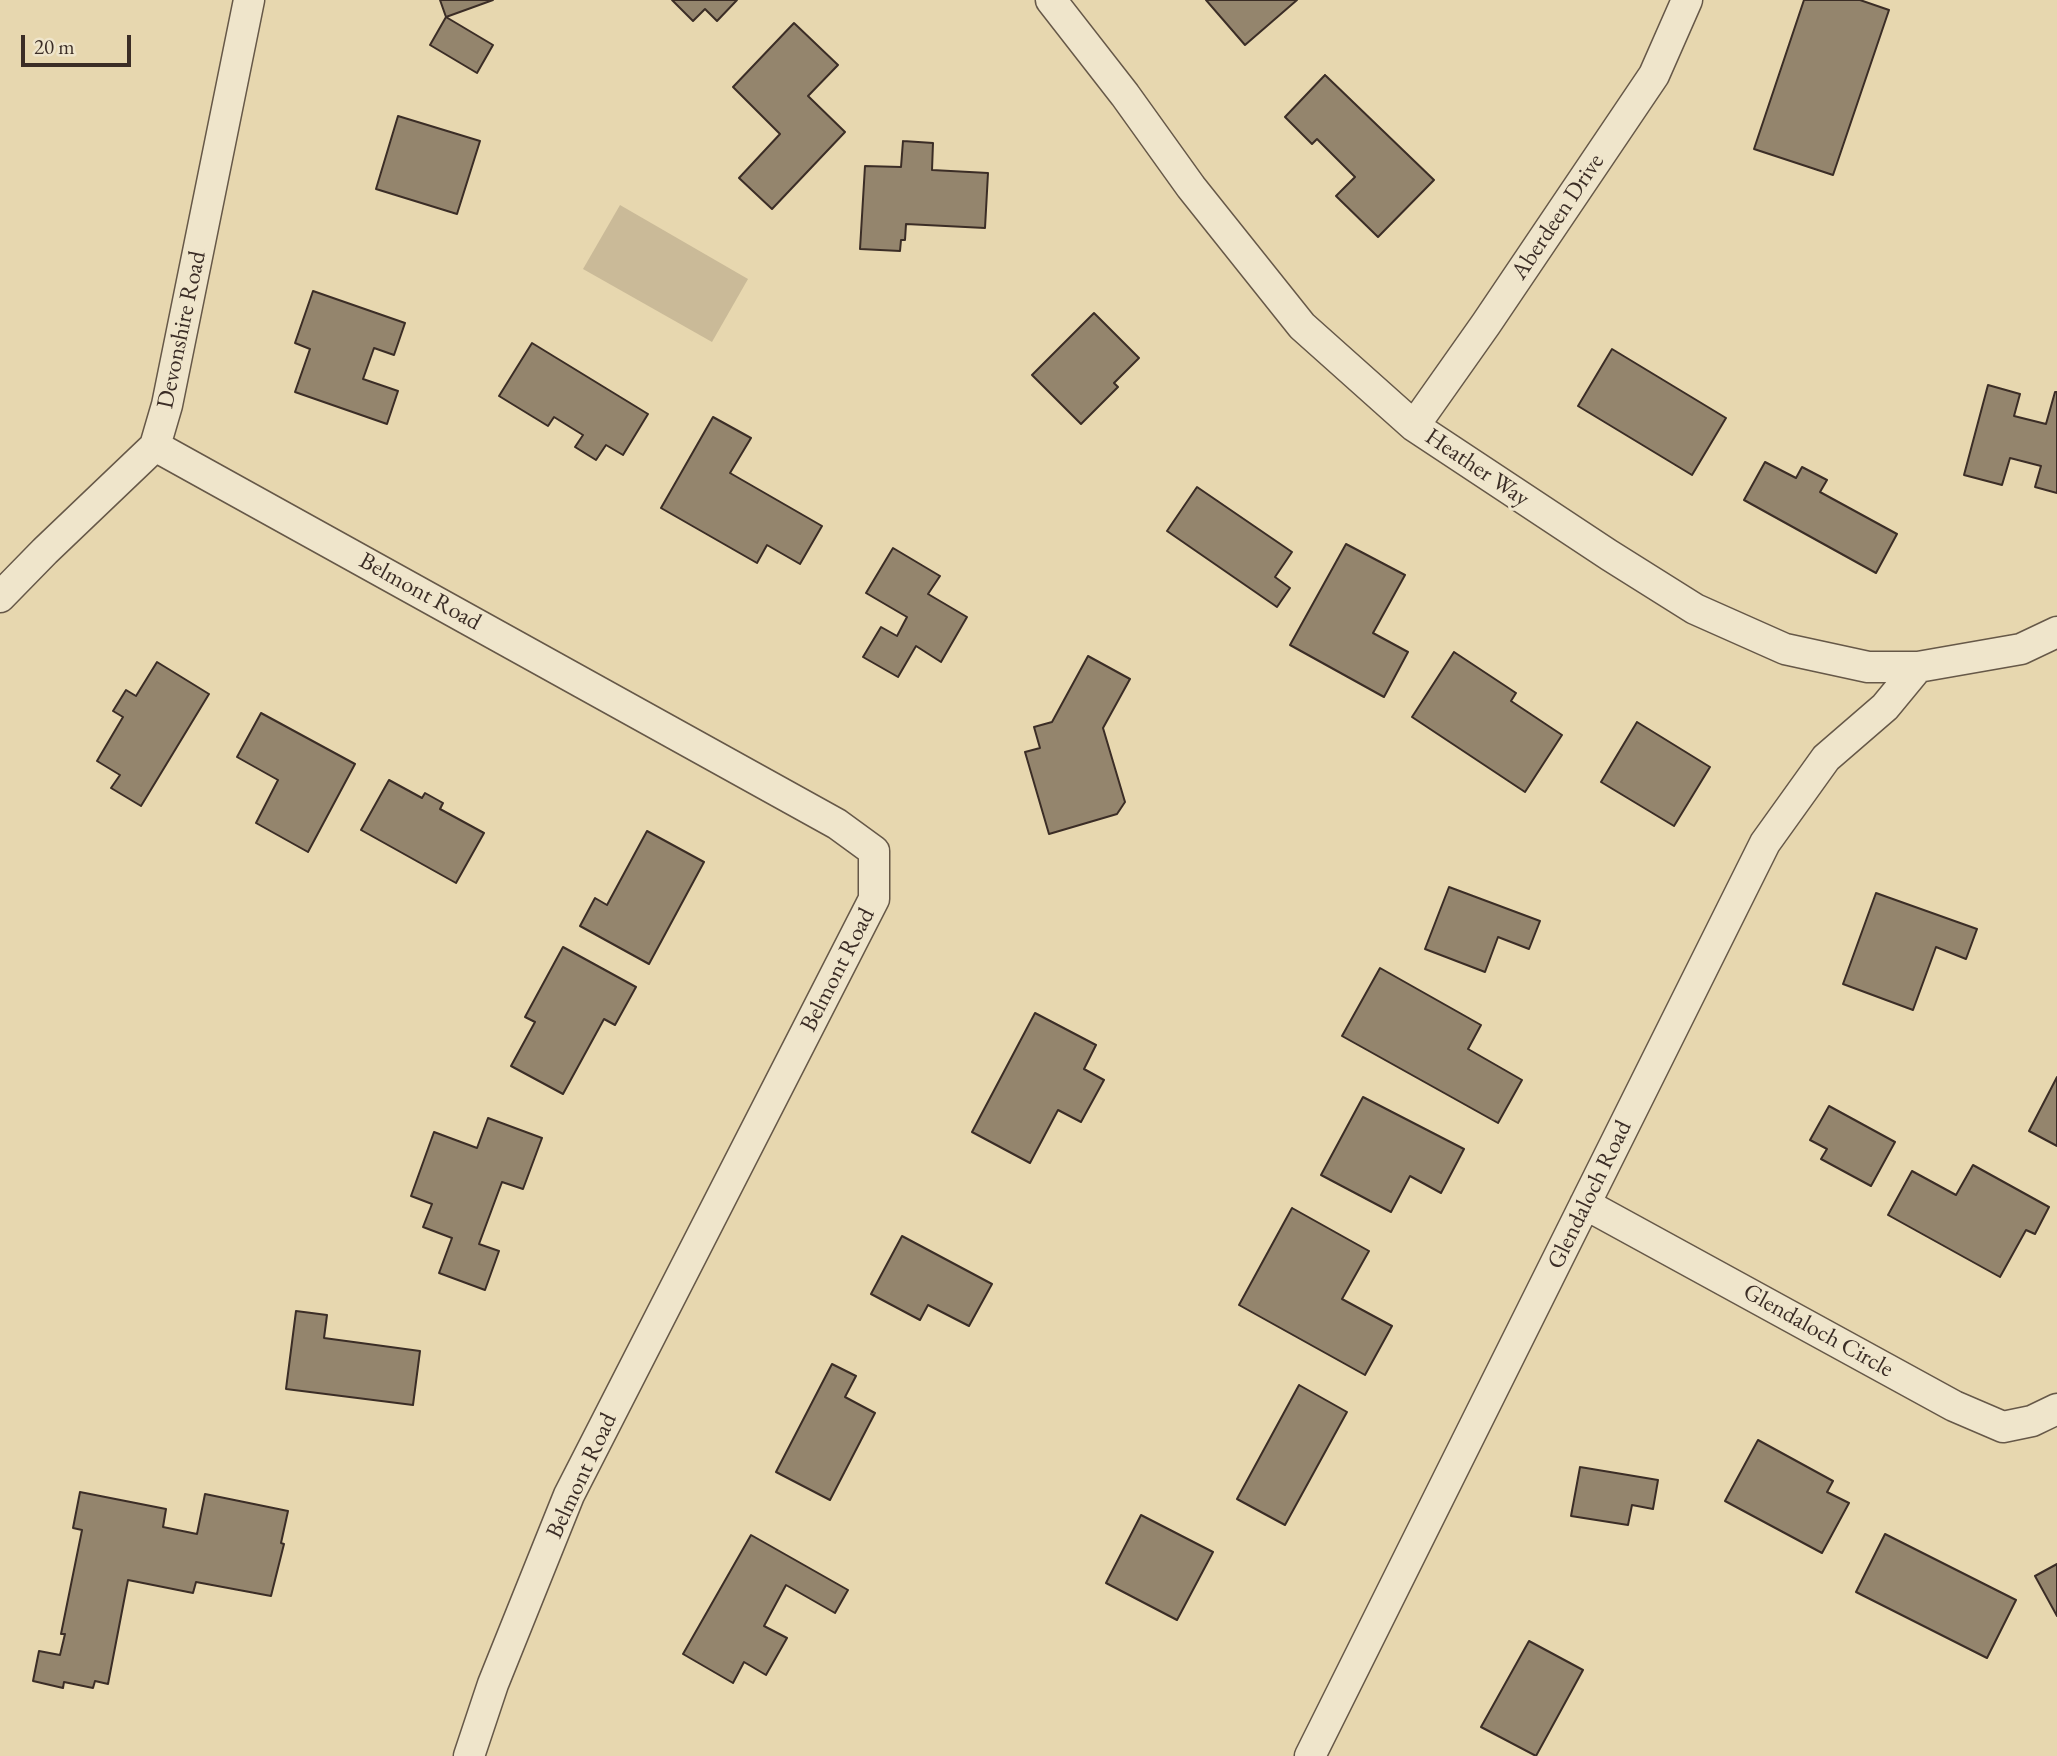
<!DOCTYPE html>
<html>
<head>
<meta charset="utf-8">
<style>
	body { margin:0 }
	#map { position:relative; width:2057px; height:1756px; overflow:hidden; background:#e7d7af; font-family:"EB Garamond",serif }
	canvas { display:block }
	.scale { position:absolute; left:21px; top:35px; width:110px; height:32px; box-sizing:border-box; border:4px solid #3b2d26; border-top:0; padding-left:9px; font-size:21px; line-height:24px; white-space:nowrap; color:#3b2d26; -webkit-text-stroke:5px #efe5cb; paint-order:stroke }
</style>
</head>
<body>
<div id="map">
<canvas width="2057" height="1756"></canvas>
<div class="scale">20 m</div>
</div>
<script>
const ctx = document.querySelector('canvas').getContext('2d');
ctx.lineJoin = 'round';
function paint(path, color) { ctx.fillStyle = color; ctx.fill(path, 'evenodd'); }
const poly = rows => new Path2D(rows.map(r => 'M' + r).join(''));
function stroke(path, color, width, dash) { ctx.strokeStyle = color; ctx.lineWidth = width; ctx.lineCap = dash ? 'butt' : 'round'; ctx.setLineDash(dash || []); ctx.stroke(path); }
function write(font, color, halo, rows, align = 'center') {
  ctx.font = font + ' "EB Garamond",serif'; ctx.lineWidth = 6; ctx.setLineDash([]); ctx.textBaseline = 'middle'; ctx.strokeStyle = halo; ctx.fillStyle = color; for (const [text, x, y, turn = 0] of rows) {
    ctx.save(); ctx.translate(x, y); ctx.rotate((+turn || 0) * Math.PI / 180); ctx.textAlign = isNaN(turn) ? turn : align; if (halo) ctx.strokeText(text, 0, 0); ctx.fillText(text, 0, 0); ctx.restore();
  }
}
const green = poly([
	[620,205,748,279,712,342,583,269]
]);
const building = poly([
	[440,0,493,0,446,17,440,0],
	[672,0,737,0,717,21,705,9,693,21,672,0],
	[1206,0,1297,0,1245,45,1206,0],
	[1804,0,1860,0,1889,10,1833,175,1754,149,1804,0],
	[446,17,493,45,477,73,430,45,446,17],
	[794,23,838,65,808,96,845,132,772,209,739,178,780,134,733,87,794,23],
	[1325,75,1434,180,1378,237,1336,196,1355,177,1317,139,1312,144,1285,117,1325,75],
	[398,116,480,141,457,214,376,189,398,116],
	[903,141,933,143,932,170,988,173,985,228,906,224,905,240,901,240,900,251,860,249,865,166,901,167,903,141],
	[313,291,405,323,394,355,374,348,363,379,398,391,387,424,295,392,310,349,295,343,313,291],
	[1094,313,1139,358,1114,383,1118,387,1081,424,1032,375,1094,313],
	[532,343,648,414,623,455,606,445,596,460,575,447,583,435,554,417,548,426,499,396,532,343],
	[1612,349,1726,418,1692,475,1578,406,1612,349],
	[1988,385,2020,394,2014,416,2046,424,2055,392,2057,392,2057,493,2035,487,2041,466,2010,458,2002,485,1964,475,1988,385],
	[713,417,751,438,730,473,822,526,800,564,767,545,757,563,661,508,713,417],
	[1765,462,1796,478,1802,467,1827,480,1820,492,1897,534,1876,573,1744,500,1765,462],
	[1197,487,1292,552,1275,577,1290,588,1277,607,1167,531,1197,487],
	[1346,544,1405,575,1373,633,1408,652,1384,697,1290,645,1346,544],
	[893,548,940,576,928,594,967,617,941,662,916,646,898,677,863,657,881,627,897,636,907,617,866,593,893,548],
	[1454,652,1516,693,1511,701,1562,735,1525,792,1412,717,1454,652],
	[1088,656,1130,679,1103,728,1125,802,1117,814,1049,834,1025,752,1040,748,1034,727,1052,722,1088,656],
	[157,662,209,694,141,806,111,788,120,775,97,761,123,717,113,711,126,690,136,696,157,662],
	[261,713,355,764,308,852,256,823,278,780,237,757,261,713],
	[1637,722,1710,767,1674,826,1601,782,1637,722],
	[389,780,422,798,425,793,443,803,440,809,484,833,456,883,361,830,389,780],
	[647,831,704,862,649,964,580,926,595,898,607,905,647,831],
	[1449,887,1540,921,1529,949,1498,937,1485,972,1425,949,1449,887],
	[1876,893,1977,929,1966,959,1936,947,1913,1010,1843,984,1876,893],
	[563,947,636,987,615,1025,604,1019,563,1094,511,1066,535,1022,525,1017,563,947],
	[1380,968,1481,1025,1468,1049,1522,1080,1498,1123,1342,1036,1380,968],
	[1035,1013,1096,1045,1084,1069,1104,1080,1081,1122,1058,1110,1030,1163,972,1132,1035,1013],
	[2057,1077,2057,1146,2029,1131,2057,1077],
	[1363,1097,1464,1149,1441,1193,1410,1176,1391,1212,1321,1175,1363,1097],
	[1829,1106,1895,1142,1871,1186,1821,1159,1827,1149,1810,1140,1829,1106],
	[488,1118,542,1138,523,1189,502,1182,479,1244,499,1251,485,1290,439,1273,452,1238,423,1227,432,1204,411,1196,434,1132,477,1148,488,1118],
	[1973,1165,2049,1207,2035,1234,2026,1230,2000,1277,1888,1215,1912,1171,1956,1195,1973,1165],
	[1292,1208,1369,1251,1342,1299,1392,1326,1365,1375,1239,1305,1292,1208],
	[902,1236,992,1284,969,1326,928,1305,920,1320,871,1294,902,1236],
	[296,1311,327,1315,324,1338,420,1351,413,1405,286,1389,296,1311],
	[832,1364,856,1376,845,1397,875,1413,830,1500,776,1472,832,1364],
	[1299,1385,1347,1412,1285,1525,1237,1499,1299,1385],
	[1758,1440,1833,1481,1827,1492,1849,1503,1822,1553,1725,1501,1758,1440],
	[1580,1467,1658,1480,1653,1509,1632,1505,1628,1525,1571,1516,1580,1467],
	[80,1492,166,1509,163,1527,197,1534,205,1494,288,1511,281,1543,284,1544,271,1596,196,1582,193,1593,128,1580,108,1684,95,1681,93,1688,64,1682,63,1688,33,1681,39,1651,60,1655,65,1634,61,1634,82,1530,73,1528,80,1492],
	[1141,1515,1213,1552,1177,1620,1106,1583,1141,1515],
	[1885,1534,2016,1600,1987,1658,1856,1592,1885,1534],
	[751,1535,848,1590,835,1613,786,1585,764,1626,787,1638,766,1675,744,1662,733,1683,683,1654,751,1535],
	[2057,1564,2057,1616,2035,1576,2057,1564],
	[1529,1641,1583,1670,1536,1756,1481,1727,1529,1641]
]);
const minor = poly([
	[1051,0,1125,95,1191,187,1302,326,1414,426,1609,555,1695,609,1785,649,1868,667,1918,667,2021,649,2057,632],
	[1414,426,1486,324,1654,75,1687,0],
	[155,446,837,824,874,851,874,899,569,1495,493,1684,469,1756],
	[0,597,45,551,155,446,167,405,249,0],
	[1585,1204,1954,1406,2003,1427,2032,1421,2057,1409],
	[1310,1756,1765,843,1826,758,1885,707,1918,667]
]);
const streetNames = [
	["Aberdeen Drive",1558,217,-56],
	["Devonshire Road",182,330,-78],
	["Heather Way",1477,468,34],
	["Belmont Road",420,592,29],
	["Belmont Road",838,970,-63],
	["Glendaloch Road",1590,1195,-64],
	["Glendaloch Circle",1818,1331,29],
	["Belmont Road",582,1476,-65]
];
paint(green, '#caba98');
paint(building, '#94856d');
stroke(building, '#3b2d26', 2);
stroke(minor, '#665848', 33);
stroke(minor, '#efe5cb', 30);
write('24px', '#3b2d26', '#efe5cb', streetNames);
</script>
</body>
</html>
